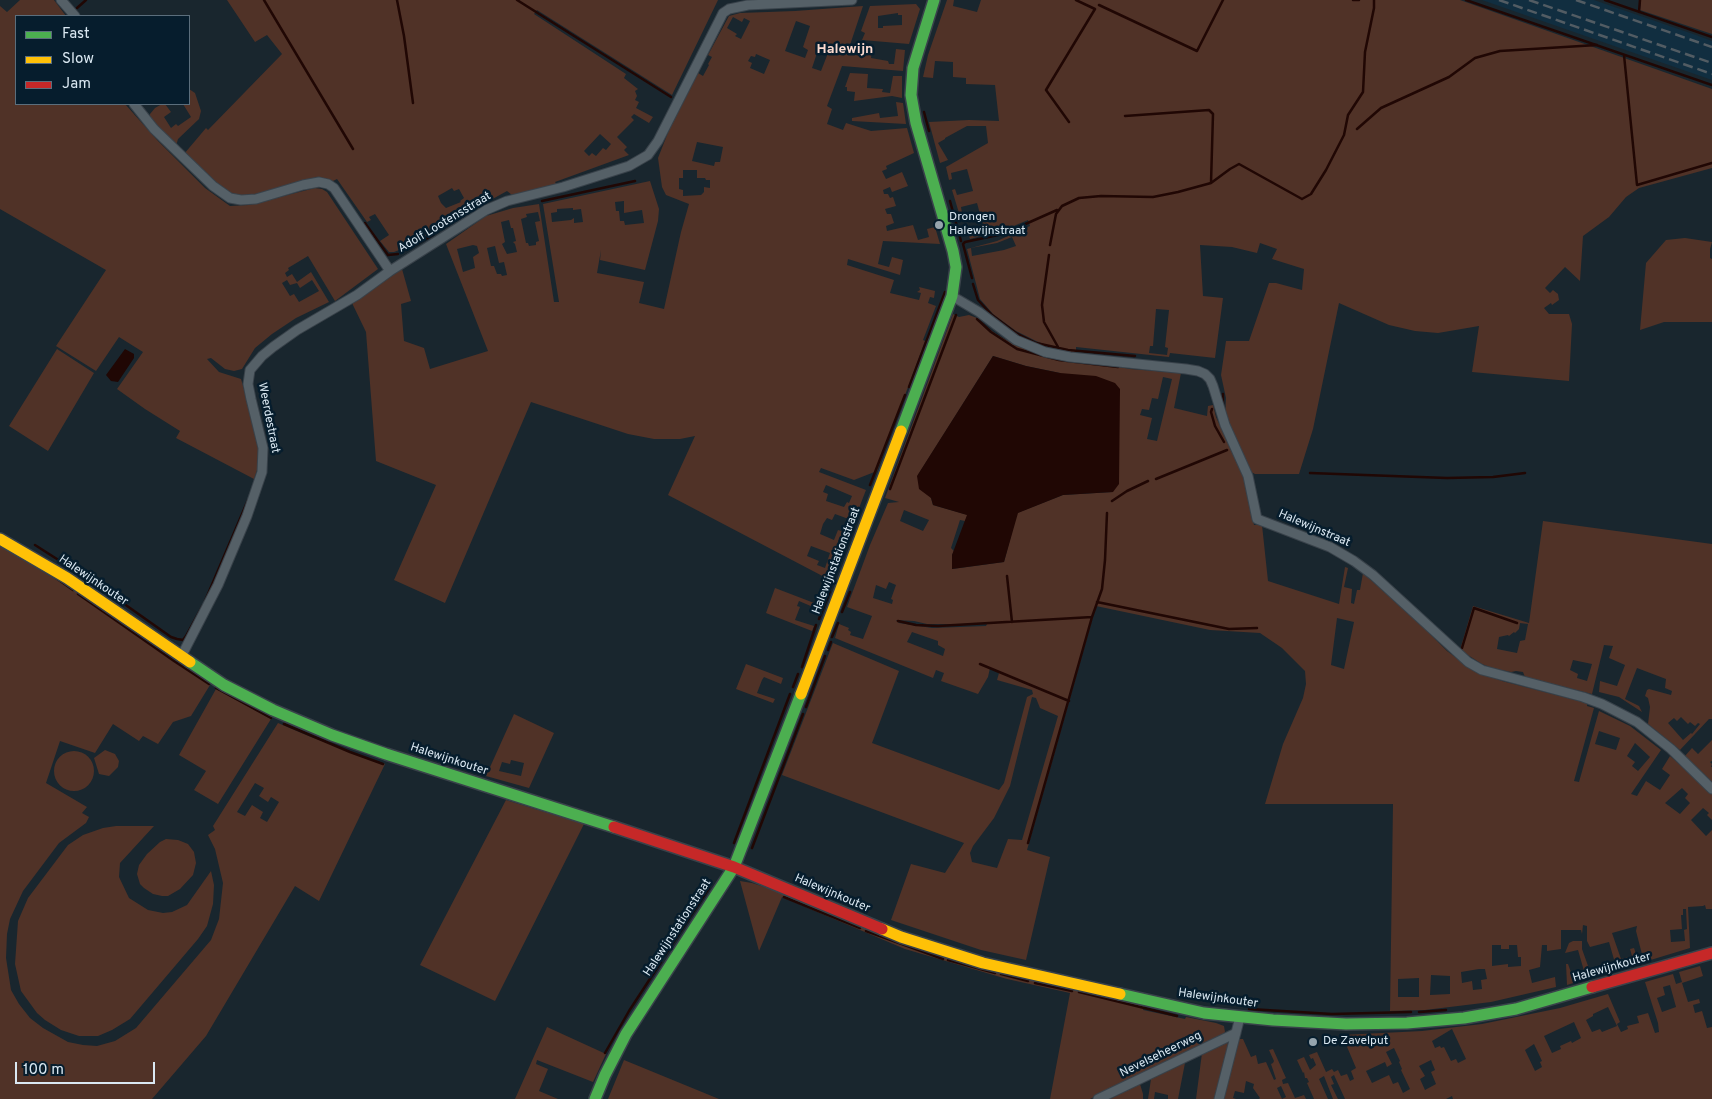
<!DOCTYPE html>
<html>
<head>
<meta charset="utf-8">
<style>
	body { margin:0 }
	#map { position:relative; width:1712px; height:1099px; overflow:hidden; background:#19262e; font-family:Overpass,sans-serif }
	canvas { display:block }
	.legend { position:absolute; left:15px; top:15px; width:175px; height:90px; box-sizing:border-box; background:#061d2d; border:1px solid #5b6e7c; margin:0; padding:6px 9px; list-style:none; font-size:15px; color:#dae8f2 }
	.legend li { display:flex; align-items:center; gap:10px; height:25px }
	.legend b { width:25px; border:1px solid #5b6e7c }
	.scale { position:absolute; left:15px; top:1062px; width:140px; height:22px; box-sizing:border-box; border:2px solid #dae8f2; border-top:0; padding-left:6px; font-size:15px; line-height:18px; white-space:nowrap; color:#dae8f2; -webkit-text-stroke:4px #061d2d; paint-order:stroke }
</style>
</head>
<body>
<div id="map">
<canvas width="1712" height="1099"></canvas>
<ul class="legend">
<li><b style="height:6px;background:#4caf50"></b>Fast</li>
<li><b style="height:6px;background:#ffc107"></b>Slow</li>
<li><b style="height:6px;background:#c62828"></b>Jam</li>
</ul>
<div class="scale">100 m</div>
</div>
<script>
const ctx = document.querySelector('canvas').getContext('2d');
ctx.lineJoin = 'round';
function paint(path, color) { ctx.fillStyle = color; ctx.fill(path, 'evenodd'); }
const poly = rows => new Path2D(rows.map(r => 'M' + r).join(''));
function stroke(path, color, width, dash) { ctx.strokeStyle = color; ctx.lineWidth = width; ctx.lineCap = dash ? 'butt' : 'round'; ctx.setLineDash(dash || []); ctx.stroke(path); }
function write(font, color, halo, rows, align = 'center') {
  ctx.font = font + ' Overpass,sans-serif'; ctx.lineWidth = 5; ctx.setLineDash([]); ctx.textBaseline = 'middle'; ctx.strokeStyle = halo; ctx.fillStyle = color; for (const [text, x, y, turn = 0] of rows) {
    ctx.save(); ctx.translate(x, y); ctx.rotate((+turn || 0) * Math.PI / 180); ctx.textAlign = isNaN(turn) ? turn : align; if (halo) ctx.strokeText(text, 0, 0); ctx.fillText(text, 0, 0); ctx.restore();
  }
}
const built = poly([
	[1482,0,1594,0,1696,35,1712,41,1712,80]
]);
const green = poly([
	[20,0,54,0,66,16,16,16,16,104,125,104,158,141,205,188,230,206,248,205,315,188,322,189,327,192,378,269,335,301,308,256,288,268,289,270,285,273,287,277,292,274,297,282,311,272,329,302,296,318,272,334,255,348,242,369,234,371,225,369,211,358,207,359,219,372,241,379,257,434,260,453,259,464,254,479,176,438,180,431,145,409,117,389,143,352,119,337,96,371,56,346,106,270,0,209,0,6,7,12],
	[287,280,290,285,297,283,300,288,312,280,319,291,299,302,294,294,290,296,282,283],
	[227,0,718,0,672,95,537,10,534,14,626,74,624,78,638,89,635,91,637,96,635,100,639,102,636,108,653,117,649,123,634,114,631,117,634,120,617,137,627,147,624,150,629,155,555,182,557,185,512,195,507,191,404,248,394,252,389,252,380,241,389,235,375,214,369,217,371,220,367,222,337,179,333,181,315,179,243,197,228,193,223,190,184,154,206,128,208,130,282,54,267,35,255,42],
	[600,134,611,144,606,150,603,148,596,156,592,153,589,156,584,151],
	[452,188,454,191,459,189,464,198,460,201,461,202,446,208,441,203,438,196],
	[947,0,954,0,953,6,977,12,981,0,1460,0,1712,89,1712,168,1639,188,1626,197,1609,217,1583,236,1580,281,1565,267,1545,288,1550,293,1553,290,1558,294,1559,300,1552,305,1551,303,1544,308,1549,314,1569,314,1572,324,1569,381,1472,372,1479,326,1438,333,1415,331,1389,325,1339,303,1313,429,1299,474,1255,474,1249,471,1225,419,1226,398,1221,375,1226,341,1249,341,1269,283,1276,283,1302,290,1304,269,1272,259,1277,249,1260,243,1257,253,1232,247,1200,245,1203,296,1223,298,1215,358,1170,353,1169,357,1076,347,1076,356,1036,341,1016,331,993,314,980,299,967,249,997,241,1030,226,1028,220,1004,230,970,239,967,230,983,225,977,203,961,207,962,213,959,213,952,190,955,189,957,195,973,191,967,169,951,173,952,179,949,180,946,167,988,143,986,126,967,126,945,138,945,139,938,143,948,160,940,163,929,122,969,120,999,121,995,85,966,84,966,78,953,77,953,62,935,61,933,78,923,77,928,55],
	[1012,237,1016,246,1004,250,972,256,971,248,997,243],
	[1156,309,1169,310,1165,347,1168,348,1167,355,1149,353,1150,346,1153,346],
	[1641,0,1712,0,1712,34,1640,10],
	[916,4,920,9,909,44,862,40,865,33,861,31,870,6],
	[898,13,898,15,902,15,902,25,883,26,883,28,878,28,878,16],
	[863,6,849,48,872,51,871,58,888,61,889,64,894,64,896,49,905,50,903,71,842,66,827,106,832,109,827,124,843,130,846,123,871,131,907,128,914,153,886,166,887,169,882,171,886,179,902,172,908,186,892,192,890,187,883,190,884,194,888,194,890,198,893,197,896,206,885,209,887,214,891,214,894,223,886,226,887,231,913,225,918,240,929,237,927,229,935,227,940,244,883,241,878,264,889,267,892,257,903,260,900,275,848,259,847,265,894,280,890,293,919,300,921,293,917,292,920,290,919,287,935,291,934,298,930,297,928,303,936,306,923,340,925,341,877,471,854,480,821,468,819,472,866,490,854,521,835,514,832,520,827,518,823,524,820,534,834,540,838,530,850,534,832,581,668,495,695,436,680,439,654,439,628,434,531,402,445,603,394,580,436,485,376,461,366,332,352,303,402,269,411,301,401,304,404,341,424,348,430,369,488,351,446,244,486,216,513,208,539,204,554,302,559,302,543,204,650,181,659,209,658,221,645,270,600,260,601,250,597,273,644,282,639,303,664,309,681,232,689,204,666,195,662,187,658,158,669,130,698,73,703,76,709,65,708,64,712,57,708,55,729,16,740,13,795,11],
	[733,17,742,22,744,18,750,21,741,39,735,36,737,34,727,28],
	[796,21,810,26,803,47,808,50,805,58,785,51],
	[820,44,830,48,821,71,812,68],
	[756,54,770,60,764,74,750,68,752,63,748,61,751,56,755,57],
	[697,142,723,147,720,162,715,162,714,166,692,161],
	[683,170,697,170,697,178,705,178,706,180,710,180,710,188,704,187,704,192,701,195,683,196,683,190,679,189,679,178,683,178],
	[624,201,624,213,642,210,644,223,625,225,624,221,620,221,619,211,616,211,615,202],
	[573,208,573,210,581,209,583,222,574,223,574,218,571,220,552,222,551,213,557,212,557,209],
	[538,212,540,221,535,222,539,241,536,242,536,245,529,246,528,243,526,243,521,219,527,217,526,214],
	[509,220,511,228,513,228,516,241,513,242,515,244,517,252,507,254,502,244,505,242,501,222],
	[473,245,477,246,479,253,473,257,475,268,463,272,457,249],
	[495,246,499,263,504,262,507,275,502,276,501,274,497,274,494,266,491,266,487,248],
	[826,485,852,496,849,503,847,502,844,507,826,501,828,494,823,492],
	[811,546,830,553,825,568,817,565,819,561,807,556],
	[850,73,868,74,867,88,883,89,882,92,890,93,893,76,902,76,902,98,892,96,854,101,855,92,847,91,847,87,845,87],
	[189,89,195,93,201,111,199,119,178,139,176,146,150,117,150,114,155,108,162,104,165,104,171,112,164,117,171,128,176,124,178,126,191,117,183,104,189,104],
	[896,102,903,103,906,124,852,121,852,118,879,113,880,118,898,116],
	[1685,238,1712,242,1710,249,1710,258,1712,259,1712,322,1664,322,1640,330,1646,263,1666,240],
	[953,314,959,317,969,315,977,318,993,332,1006,340,1028,350,1130,369,1181,373,1174,408,1207,416,1208,406,1213,405,1216,417,1244,477,1254,525,1262,525,1268,581,1339,604,1345,567,1348,568,1344,587,1352,589,1351,603,1354,604,1357,590,1360,590,1363,573,1415,619,1447,651,1473,670,1502,681,1587,703,1587,706,1594,708,1574,781,1579,782,1599,711,1630,726,1661,750,1631,794,1637,796,1646,781,1660,790,1670,775,1662,769,1670,756,1689,772,1712,794,1712,820,1707,815,1709,813,1703,808,1691,820,1706,836,1712,830,1712,909,1706,909,1705,905,1703,906,1688,907,1690,948,1644,962,1636,931,1637,926,1612,933,1621,959,1632,956,1630,949,1634,948,1639,963,1617,970,1609,942,1590,947,1587,941,1587,926,1583,925,1582,934,1581,930,1561,930,1561,949,1547,951,1547,945,1542,945,1540,967,1529,970,1532,983,1555,977,1556,987,1491,1002,1425,1010,1390,1011,1393,804,1265,804,1283,744,1303,698,1306,684,1305,671,1282,648,1260,633,1210,630,1096,606,1027,850,1050,857,1026,960,981,950,891,920,911,864,945,873,964,843,782,775,833,643,899,671,872,743,999,790,1004,783,1027,697,1033,694,1032,690,997,680,999,673,990,668,988,677,978,694,941,681,944,673,936,670,933,678,835,638,839,624,849,628,848,630,851,632,850,635,863,639,872,616,847,607,870,545,888,503,899,502,885,498],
	[993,356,1026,366,1060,373,1113,492,1063,495,1017,513,1004,562,952,569,952,555,954,551,951,548,960,520,965,521,968,515,933,505,931,498,918,475],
	[1163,377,1172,379,1157,441,1147,439,1152,418,1140,415,1142,409,1149,410,1152,398,1158,399],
	[904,510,929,520,923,531,900,521],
	[889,582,896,585,891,599,893,600,892,604,873,598,876,585,886,589],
	[1337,618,1354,622,1344,669,1331,665],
	[896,620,914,621,927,624,987,624,986,626,932,628,899,623],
	[912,632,938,641,938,645,945,649,943,656,907,642],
	[1032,697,1036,698,1040,708,1058,716,1022,840,1008,839,997,868,972,862,970,853,973,846,994,818,1010,786],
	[1599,731,1620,738,1616,750,1595,744],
	[1635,743,1650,757,1638,771,1632,766,1635,762,1627,756],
	[1682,788,1688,794,1685,798,1690,803,1680,814,1665,803],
	[1683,909,1686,909,1687,929,1684,930,1685,941,1671,942,1670,930,1682,929,1681,915,1683,915],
	[1492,945,1501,945,1501,949,1509,949,1509,945,1517,945,1518,957,1521,957,1521,966,1508,967,1508,964,1492,966],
	[1479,969,1485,969,1487,979,1481,980,1482,989,1473,990,1472,981,1462,983,1461,972],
	[1431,975,1450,976,1450,994,1430,995],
	[1419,978,1419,997,1398,997,1398,979],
	[57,349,94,373,48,451,9,426],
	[1543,521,1712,544,1712,719,1709,719,1680,750,1648,724,1650,707,1648,698,1645,696,1647,690,1649,689,1671,695,1672,691,1665,688,1666,679,1637,668,1625,699,1639,706,1642,712,1619,697,1599,692,1600,681,1617,686,1625,665,1609,658,1613,646,1604,645,1592,694,1525,677,1523,672,1516,671,1511,672,1492,668,1482,664,1460,650,1473,606,1529,623],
	[1520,623,1528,624,1525,640,1520,641,1517,653,1497,649,1499,637,1508,635,1509,636,1514,632,1515,633,1519,629],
	[1573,660,1592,664,1587,681,1577,678,1578,674,1570,670],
	[1681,717,1688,724,1690,722,1695,726,1698,723,1700,724,1692,734,1691,733,1683,740,1668,723,1674,718,1677,721],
	[0,546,72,589,210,685,191,716,173,722,158,744,143,736,139,741,113,724,95,753,60,741,46,783,87,807,82,813,89,817,86,823,59,843,23,891,10,919,7,934,6,958,11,990,19,1004,30,1018,43,1028,68,1042,83,1045,97,1046,115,1041,136,1028,211,940,219,919,223,883,215,849,208,835,215,830,213,826,278,723,311,737,385,764,319,901,295,886,206,1036,152,1099,0,1099],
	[255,783,264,788,259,796,268,802,271,797,279,802,267,822,260,818,263,812,252,805,245,816,237,812],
	[775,588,822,606,820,610,799,601,797,606,800,607,795,620,814,626,812,631,766,613],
	[746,664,783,678,781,684,764,677,762,680,757,693,775,699,773,703,736,689],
	[216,689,271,719,218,804,194,790,206,771,179,755],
	[514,714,554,733,529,788,486,776],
	[511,760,524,763,521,776,499,771,502,762,510,764],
	[1712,740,1712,761,1710,762,1712,764,1711,767,1712,767,1712,783,1685,756,1692,748,1698,754],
	[105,750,115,754,119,761,118,767,109,776,99,774,94,758],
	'54 771a20 20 0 1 1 40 0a20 20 0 1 1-40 0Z',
	[506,800,584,824,495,1001,420,965],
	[116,826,154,826,120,863,119,877,129,898,148,910,163,913,172,912,187,905,211,871,214,885,213,904,207,926,198,939,130,1019,112,1030,98,1036,79,1036,61,1030,45,1020,37,1013,21,991,15,964,18,921,28,898,68,845,83,835,103,828],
	[166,839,178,840,188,844,194,852,196,863,193,875,180,889,168,896,162,896,153,894,144,888,140,884,137,874,139,865,147,854,160,842],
	[740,881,752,883,784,893,893,938,1144,1005,1143,1010,1185,1019,1186,1017,1216,1023,1224,1026,1225,1032,1221,1036,1090,1099,1050,1099,1070,993,1007,979,905,949,782,897,759,951],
	[1573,941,1582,941,1582,949,1592,977,1567,985,1566,964,1568,964,1572,975,1584,971,1578,950,1565,953,1569,943],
	[1700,966,1703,976,1682,983,1688,1002,1699,999,1700,1003,1693,1005,1695,1013,1702,1011,1707,1028,1712,1027,1712,1099,1453,1099,1452,1096,1446,1099,1345,1099,1334,1075,1331,1077,1334,1084,1331,1085,1338,1099,1333,1099,1324,1076,1319,1079,1328,1099,1314,1099,1307,1083,1309,1082,1307,1078,1305,1078,1304,1072,1303,1073,1297,1060,1304,1057,1310,1070,1316,1065,1313,1058,1311,1059,1309,1055,1317,1052,1326,1072,1332,1069,1334,1072,1338,1070,1341,1076,1347,1074,1350,1081,1354,1079,1351,1071,1356,1068,1342,1035,1422,1031,1482,1024,1560,1008,1608,994,1620,1022,1617,1024,1621,1032,1628,1029,1627,1026,1639,1023,1637,1016,1648,1013,1655,1033,1659,1032,1658,1023,1645,982,1673,974,1676,984,1682,982,1679,972],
	[1670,985,1676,1007,1662,1012,1657,998,1665,995,1663,987],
	[1608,1007,1617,1026,1602,1032,1600,1029,1592,1032,1586,1020,1593,1016,1593,1014],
	[1574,1022,1581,1038,1572,1043,1571,1041,1560,1046,1561,1049,1552,1053,1544,1036],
	[1452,1029,1466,1059,1458,1063,1456,1059,1451,1061,1444,1047,1441,1048,1440,1046,1435,1048,1432,1041],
	[1534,1044,1542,1061,1540,1062,1542,1067,1535,1071,1525,1050],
	[1394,1048,1400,1061,1399,1062,1402,1069,1401,1070,1410,1089,1403,1093,1398,1082,1393,1084,1389,1075,1372,1083,1366,1071,1385,1062,1387,1067,1392,1064,1386,1052],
	[1431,1060,1435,1070,1431,1072,1436,1084,1425,1090,1420,1079,1425,1076,1419,1066],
	[547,1027,606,1054,593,1082,537,1060,536,1064,548,1069,539,1091,558,1099,515,1099],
	[1239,1039,1243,1039,1251,1057,1256,1055,1258,1064,1266,1062,1274,1080,1276,1079,1271,1064,1273,1063,1274,1061,1269,1050,1273,1049,1286,1078,1282,1080,1283,1084,1288,1083,1295,1098,1304,1095,1306,1099,1282,1099,1286,1097,1281,1086,1277,1088,1282,1099,1259,1099,1260,1098,1253,1088,1254,1084,1246,1081,1244,1093,1235,1091,1233,1098,1236,1099,1223,1099],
	[1227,1042,1229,1047,1216,1099,1196,1099,1202,1053],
	[624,1060,719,1099,608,1099],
	[1185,1063,1178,1099,1168,1099,1168,1095,1155,1092,1154,1099,1148,1099,1151,1079],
	[1140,1084,1143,1094,1143,1099,1110,1099]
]);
const water = poly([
	[125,349,134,354,134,358,118,382,111,381,106,375],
	[993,356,1026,366,1060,373,1096,376,1115,383,1120,389,1119,484,1113,492,1063,495,1018,513,1004,562,952,569,952,555,967,515,933,505,931,498,919,489,917,476]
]);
const stream = poly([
	[264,0,353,149],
	[397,0,404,36,413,103],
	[517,0,671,97],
	[1353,0,1359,0],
	[1466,0,1712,85],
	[1605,0,1712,37],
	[1099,5,1197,51,1223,0],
	[77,8,86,0],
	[1639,12,1640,0],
	[1624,55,1637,185,1712,163],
	[924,112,929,131],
	[1125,116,1209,110,1213,114,1211,183],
	[1069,122,1046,90,1095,9,1076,0],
	[1357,129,1381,108,1449,77,1475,58,1500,51,1597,45],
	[542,201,635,181],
	[950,201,961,241],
	[365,223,388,255,398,254],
	[1050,245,1056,214,1062,206,1079,198,1101,196,1153,197,1178,192,1211,183,1230,169,1239,164,1302,199,1311,194,1326,170,1344,135,1348,115,1363,92,1365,52,1374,8,1374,0],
	[406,250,433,235],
	[1049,255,1042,305,1044,322,1058,347],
	[972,278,963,244,965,242,1003,234,1057,210],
	[973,284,978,300,992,315,1016,333,1036,343,1068,350,1135,356],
	[977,319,991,332,1017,349,1059,360,1118,367],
	[909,387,945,292],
	[1223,406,1223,394],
	[1212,409,1211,412,1215,426,1224,442],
	[1310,473,1447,478,1493,477,1525,473],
	[1156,479,1227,450],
	[870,485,905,395],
	[890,489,956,315],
	[1112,501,1127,491,1148,481],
	[35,545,96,584,171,637,177,639,183,640,186,636,203,605],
	[1007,576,1012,622],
	[56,578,73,590],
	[78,594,174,661,209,684],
	[205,601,248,500],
	[1097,602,1229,629,1257,628],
	[842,612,850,592],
	[819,619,830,591],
	[898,621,916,625,938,626,1092,617],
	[832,637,838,623],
	[1462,648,1474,608,1517,623],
	[828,650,831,642],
	[980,664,1069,701],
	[802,667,816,625],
	[793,687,798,674],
	[216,688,271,718],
	[806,707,825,656],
	[284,724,350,752,383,764],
	[734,843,790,694],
	[1028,843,1092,617,1102,589,1105,560,1107,513],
	[752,848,803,714],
	[784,897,860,928],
	[866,931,943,959],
	[665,955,709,888],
	[948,960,995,973],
	[1001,974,1028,981],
	[1035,983,1072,991],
	[1079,992,1177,1016],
	[1249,1009,1332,1014,1411,1012],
	[1419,1012,1446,1010],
	[605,1053,629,1011,661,962]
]);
const street = poly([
	[61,0,75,16],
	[134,104,154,129,213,186,230,198,241,200,256,199,303,185,319,182,328,184,334,188,390,271,486,210,507,201,563,187,629,166,648,155,658,141,719,21,723,13,729,9,748,5,852,0],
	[952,296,979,312,1016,340,1045,352,1070,357,1186,369,1198,371,1205,374,1210,379,1213,386,1225,425,1248,476,1257,519,1330,547,1354,561,1373,575,1468,662,1482,670,1583,697,1602,704,1637,722,1671,749,1712,789],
	[181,657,218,585,247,516,262,472,263,448,251,399,248,384,250,370,262,356,273,347,297,330,357,295,390,271],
	[1098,1099,1236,1033],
	[1219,1099,1240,1017]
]);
const fast = poly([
	[901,431,952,296,956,267,953,251,916,123,911,95,913,68,934,0],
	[190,662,224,685,273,710,332,735,386,754,614,827],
	[1120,994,1204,1013,1273,1020,1346,1024,1407,1023,1464,1018,1516,1009,1592,987],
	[595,1099,605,1075,626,1034,734,867,801,694]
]);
const slow = poly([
	[0,539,67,578,190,662],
	[801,694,901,431],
	[882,929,901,937,983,963,1120,994]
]);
const jam = poly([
	[614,827,734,867,882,929],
	[1592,987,1712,953]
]);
const rail = poly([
	[1499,0,1712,74],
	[1529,0,1712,63],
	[1576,0,1712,47]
]);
const markers = [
	[939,225,5,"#96a4ad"],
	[1313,1042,5,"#96a4ad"]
];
const poiNames = [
	["Drongen",949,218],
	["Halewijnstraat",949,232],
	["De Zavelput",1323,1042]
];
const streetNames = [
	["Adolf Lootensstraat",445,223,-31],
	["Weerdestraat",268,418,79],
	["Halewijnstraat",1314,529,23],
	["Halewijnstationstraat",837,561,-69],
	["Halewijnkouter",93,581,34],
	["Halewijnkouter",449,760,18],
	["Halewijnkouter",832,894,23],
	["Halewijnstationstraat",678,928,-57],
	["Halewijnkouter",1612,968,-16],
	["Halewijnkouter",1218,999,8],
	["Nevelseheerweg",1161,1055,-26]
];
const neighbourhoodNames = [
	["Halewijn",845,50]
];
paint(built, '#112e40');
paint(green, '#503227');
paint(water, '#200704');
stroke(stream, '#200704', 2.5);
stroke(street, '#39424a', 11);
stroke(fast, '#39424a', 14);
stroke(slow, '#39424a', 14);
stroke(jam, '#39424a', 14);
stroke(street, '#556067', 9);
stroke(fast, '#4caf50', 11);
stroke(slow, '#ffc107', 11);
stroke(jam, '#c62828', 11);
stroke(rail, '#525c63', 2.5, [10, 5]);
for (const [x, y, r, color] of markers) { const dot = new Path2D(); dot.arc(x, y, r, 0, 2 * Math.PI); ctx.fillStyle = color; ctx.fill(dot); stroke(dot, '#061d2d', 2); }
write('12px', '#dae8f2', '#061d2d', poiNames, 'left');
write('12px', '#dae8f2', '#061d2d', streetNames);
write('bold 14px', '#fbdacf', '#061d2d', neighbourhoodNames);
</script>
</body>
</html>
